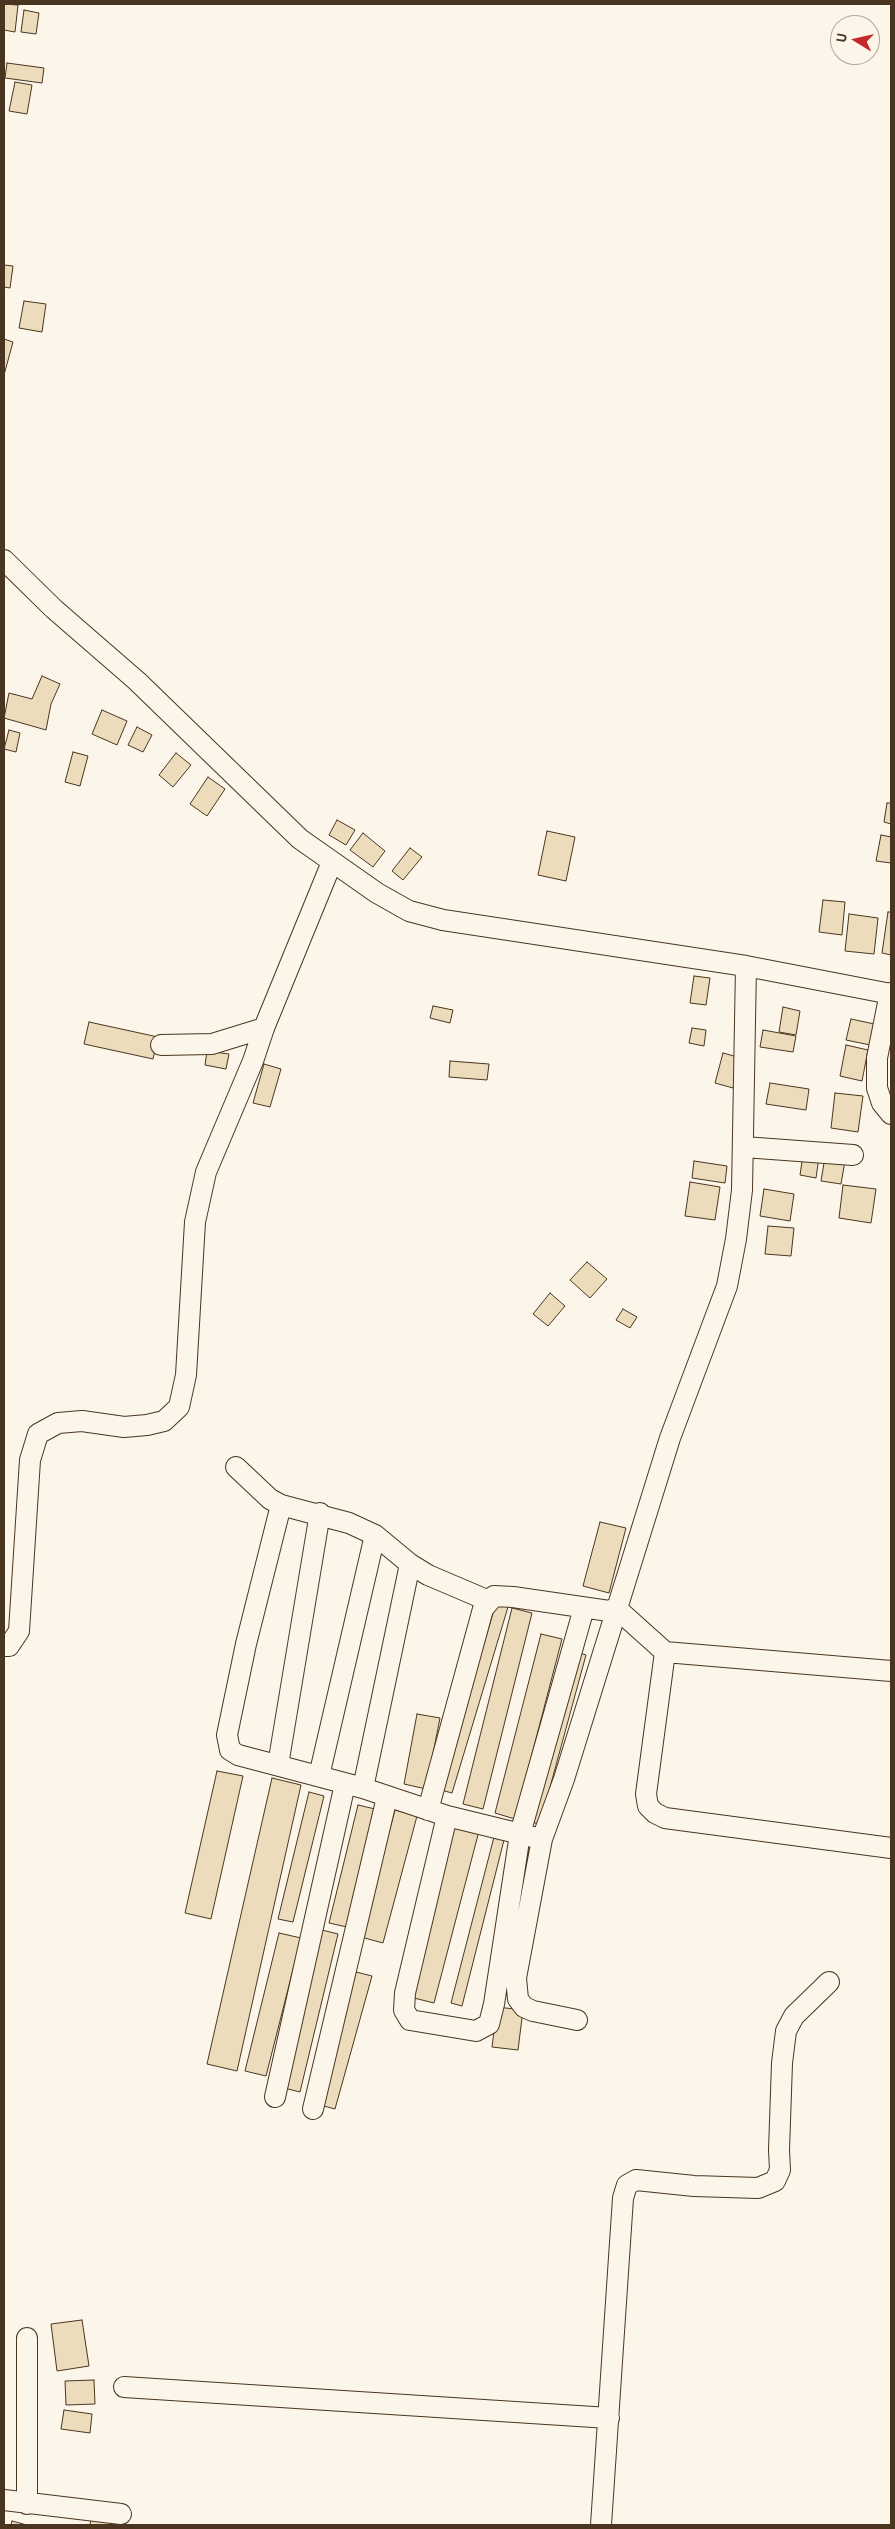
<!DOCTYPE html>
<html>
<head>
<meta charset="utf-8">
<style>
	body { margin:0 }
	#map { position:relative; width:895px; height:2529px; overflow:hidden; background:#fbf6e9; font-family:"Titillium Web",sans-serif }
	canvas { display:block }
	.frame { position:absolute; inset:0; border:5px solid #4a3520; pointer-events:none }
	.north { position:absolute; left:830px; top:15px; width:50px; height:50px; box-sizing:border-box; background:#fbf6e9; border:1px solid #b4a999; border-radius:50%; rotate:279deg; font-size:14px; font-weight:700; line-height:20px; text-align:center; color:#4a3520 }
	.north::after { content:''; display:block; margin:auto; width:18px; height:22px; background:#c62828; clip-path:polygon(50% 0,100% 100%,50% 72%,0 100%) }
</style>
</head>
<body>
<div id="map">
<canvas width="895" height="2529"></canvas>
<div class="frame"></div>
<div class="north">U</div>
</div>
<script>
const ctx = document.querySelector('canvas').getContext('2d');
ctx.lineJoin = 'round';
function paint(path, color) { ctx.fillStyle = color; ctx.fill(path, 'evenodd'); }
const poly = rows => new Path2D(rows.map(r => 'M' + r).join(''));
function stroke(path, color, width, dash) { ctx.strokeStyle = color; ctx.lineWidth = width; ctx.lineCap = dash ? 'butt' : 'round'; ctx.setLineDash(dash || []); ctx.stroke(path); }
const building = poly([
	[4,4,18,5,15,32,4,30,4,4],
	[24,10,39,13,36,34,21,32,24,10],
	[7,63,44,68,42,83,5,78,7,63],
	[15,82,32,85,27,114,9,111,15,82],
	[4,265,13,266,10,288,4,287,4,265],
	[24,301,46,304,42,332,19,328,24,301],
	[4,339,13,342,4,375,4,339],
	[42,676,60,684,51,704,46,730,4,718,9,693,32,699,42,676],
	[102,710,127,721,117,745,92,734,102,710],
	[137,727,152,735,143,752,128,745,137,727],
	[9,730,20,733,16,752,4,749,9,730],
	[73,752,88,756,80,786,65,782,73,752],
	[176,753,191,765,173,787,159,775,176,753],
	[208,777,225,789,207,816,190,804,208,777],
	[887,803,891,803,891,824,884,822,887,803],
	[337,820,355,830,346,845,329,835,337,820],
	[547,831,575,837,566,881,538,875,547,831],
	[363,833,385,851,373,867,350,850,363,833],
	[881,835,891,837,891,863,876,861,881,835],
	[410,848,422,857,403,880,392,871,410,848],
	[823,900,845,902,842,935,819,932,823,900],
	[888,912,891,912,891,955,882,953,888,912],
	[849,914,878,918,874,954,845,951,849,914],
	[694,976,710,978,706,1005,690,1003,694,976],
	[433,1006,453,1010,450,1023,430,1018,433,1006],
	[783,1007,800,1011,796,1035,779,1032,783,1007],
	[851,1019,879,1025,875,1046,846,1040,851,1019],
	[89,1022,158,1037,153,1059,84,1044,89,1022],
	[692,1028,706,1030,704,1046,689,1043,692,1028],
	[763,1030,796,1036,793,1052,760,1047,763,1030],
	[846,1045,868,1050,862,1081,840,1076,846,1045],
	[207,1051,229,1054,226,1069,205,1065,207,1051],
	[723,1053,741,1058,733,1088,715,1083,723,1053],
	[450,1061,489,1064,487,1080,449,1077,450,1061],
	[264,1064,281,1069,270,1107,253,1103,264,1064],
	[770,1083,809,1089,806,1110,766,1104,770,1083],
	[835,1093,863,1096,858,1132,831,1128,835,1093],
	[803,1155,819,1157,816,1178,800,1175,803,1155],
	[825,1157,845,1161,841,1184,821,1181,825,1157],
	[694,1161,727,1166,725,1183,692,1178,694,1161],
	[690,1182,720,1187,715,1220,685,1216,690,1182],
	[843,1185,876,1189,871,1223,839,1218,843,1185],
	[764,1189,794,1194,790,1221,760,1216,764,1189],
	[768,1226,794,1228,791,1256,765,1254,768,1226],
	[587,1262,607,1279,590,1298,570,1280,587,1262],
	[550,1293,565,1306,548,1326,533,1314,550,1293],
	[623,1309,637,1317,630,1328,616,1320,623,1309],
	[600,1522,626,1528,609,1593,583,1586,600,1522],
	[496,1603,508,1607,452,1793,441,1790,496,1603],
	[512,1608,532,1613,483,1809,463,1804,512,1608],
	[541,1634,562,1639,515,1819,495,1813,541,1634],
	[573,1651,586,1655,540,1824,526,1821,573,1651],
	[417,1714,440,1718,426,1789,404,1784,417,1714],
	[217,1771,243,1776,211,1919,185,1913,217,1771],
	[272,1778,301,1785,237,2071,207,2064,272,1778],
	[309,1792,324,1796,293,1922,278,1919,309,1792],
	[358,1805,375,1809,347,1927,329,1923,358,1805],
	[395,1810,417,1816,383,1943,361,1937,395,1810],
	[451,1823,479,1831,434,2003,406,1996,451,1823],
	[494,1837,504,1840,462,2006,451,2003,494,1837],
	[322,1930,338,1934,300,2092,284,2088,322,1930],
	[279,1933,301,1938,266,2076,245,2071,279,1933],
	[356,1972,372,1976,335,2109,320,2105,356,1972],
	[497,2007,523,2010,518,2050,492,2047,497,2007],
	[82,2320,89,2366,57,2371,51,2324,82,2320],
	[94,2380,95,2404,66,2405,65,2381,94,2380],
	[64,2410,92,2414,90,2433,61,2429,64,2410],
	[92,2512,112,2515,109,2525,90,2525,92,2512],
	[12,2521,27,2525,11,2525,12,2521]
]);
const minor = poly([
	[4,560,54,609,137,681,300,839,377,893,409,911,443,920,746,966,891,994],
	[890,993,877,1058,877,1088,882,1103,891,1114],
	[161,1045,212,1044,264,1028],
	[744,1147,853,1155],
	[236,1467,270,1499,281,1505,349,1523,375,1535,410,1564,428,1575,489,1601],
	[281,1505,246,1644,227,1735,230,1750,238,1755,363,1788,447,1816,533,1837],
	[4,1646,9,1646,19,1631,30,1460,38,1434,58,1423,82,1421,124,1427,147,1425,164,1421,179,1407,186,1375,195,1222,206,1172,253,1061,264,1028,332,862],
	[665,1652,891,1671],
	[278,1765,320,1513],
	[319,1776,375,1535],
	[363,1788,410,1564],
	[428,1810,483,1609,494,1596,513,1597,609,1611,616,1608,665,1652,646,1794,648,1806,655,1813,665,1818,891,1848],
	[447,1816,405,1993,404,2010,410,2020,476,2031,489,2024,494,2004,520,1834,584,1608],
	[577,2020,533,2011,524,2007,518,1999,516,1978,542,1839,564,1779,670,1438,727,1286,736,1239,742,1190,746,966],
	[275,2097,345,1784],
	[313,2109,387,1797],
	[124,2387,609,2418],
	[4,2500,121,2514],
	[27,2504,27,2338],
	[601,2525,623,2198,627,2185,636,2180,694,2186,758,2188,775,2181,780,2170,779,2150,782,2063,786,2031,794,2016,829,1982]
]);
paint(building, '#ecdcbc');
stroke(building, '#4a3520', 1);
stroke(minor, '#4a3520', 22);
stroke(minor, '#fbf6e9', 20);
</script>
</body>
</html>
